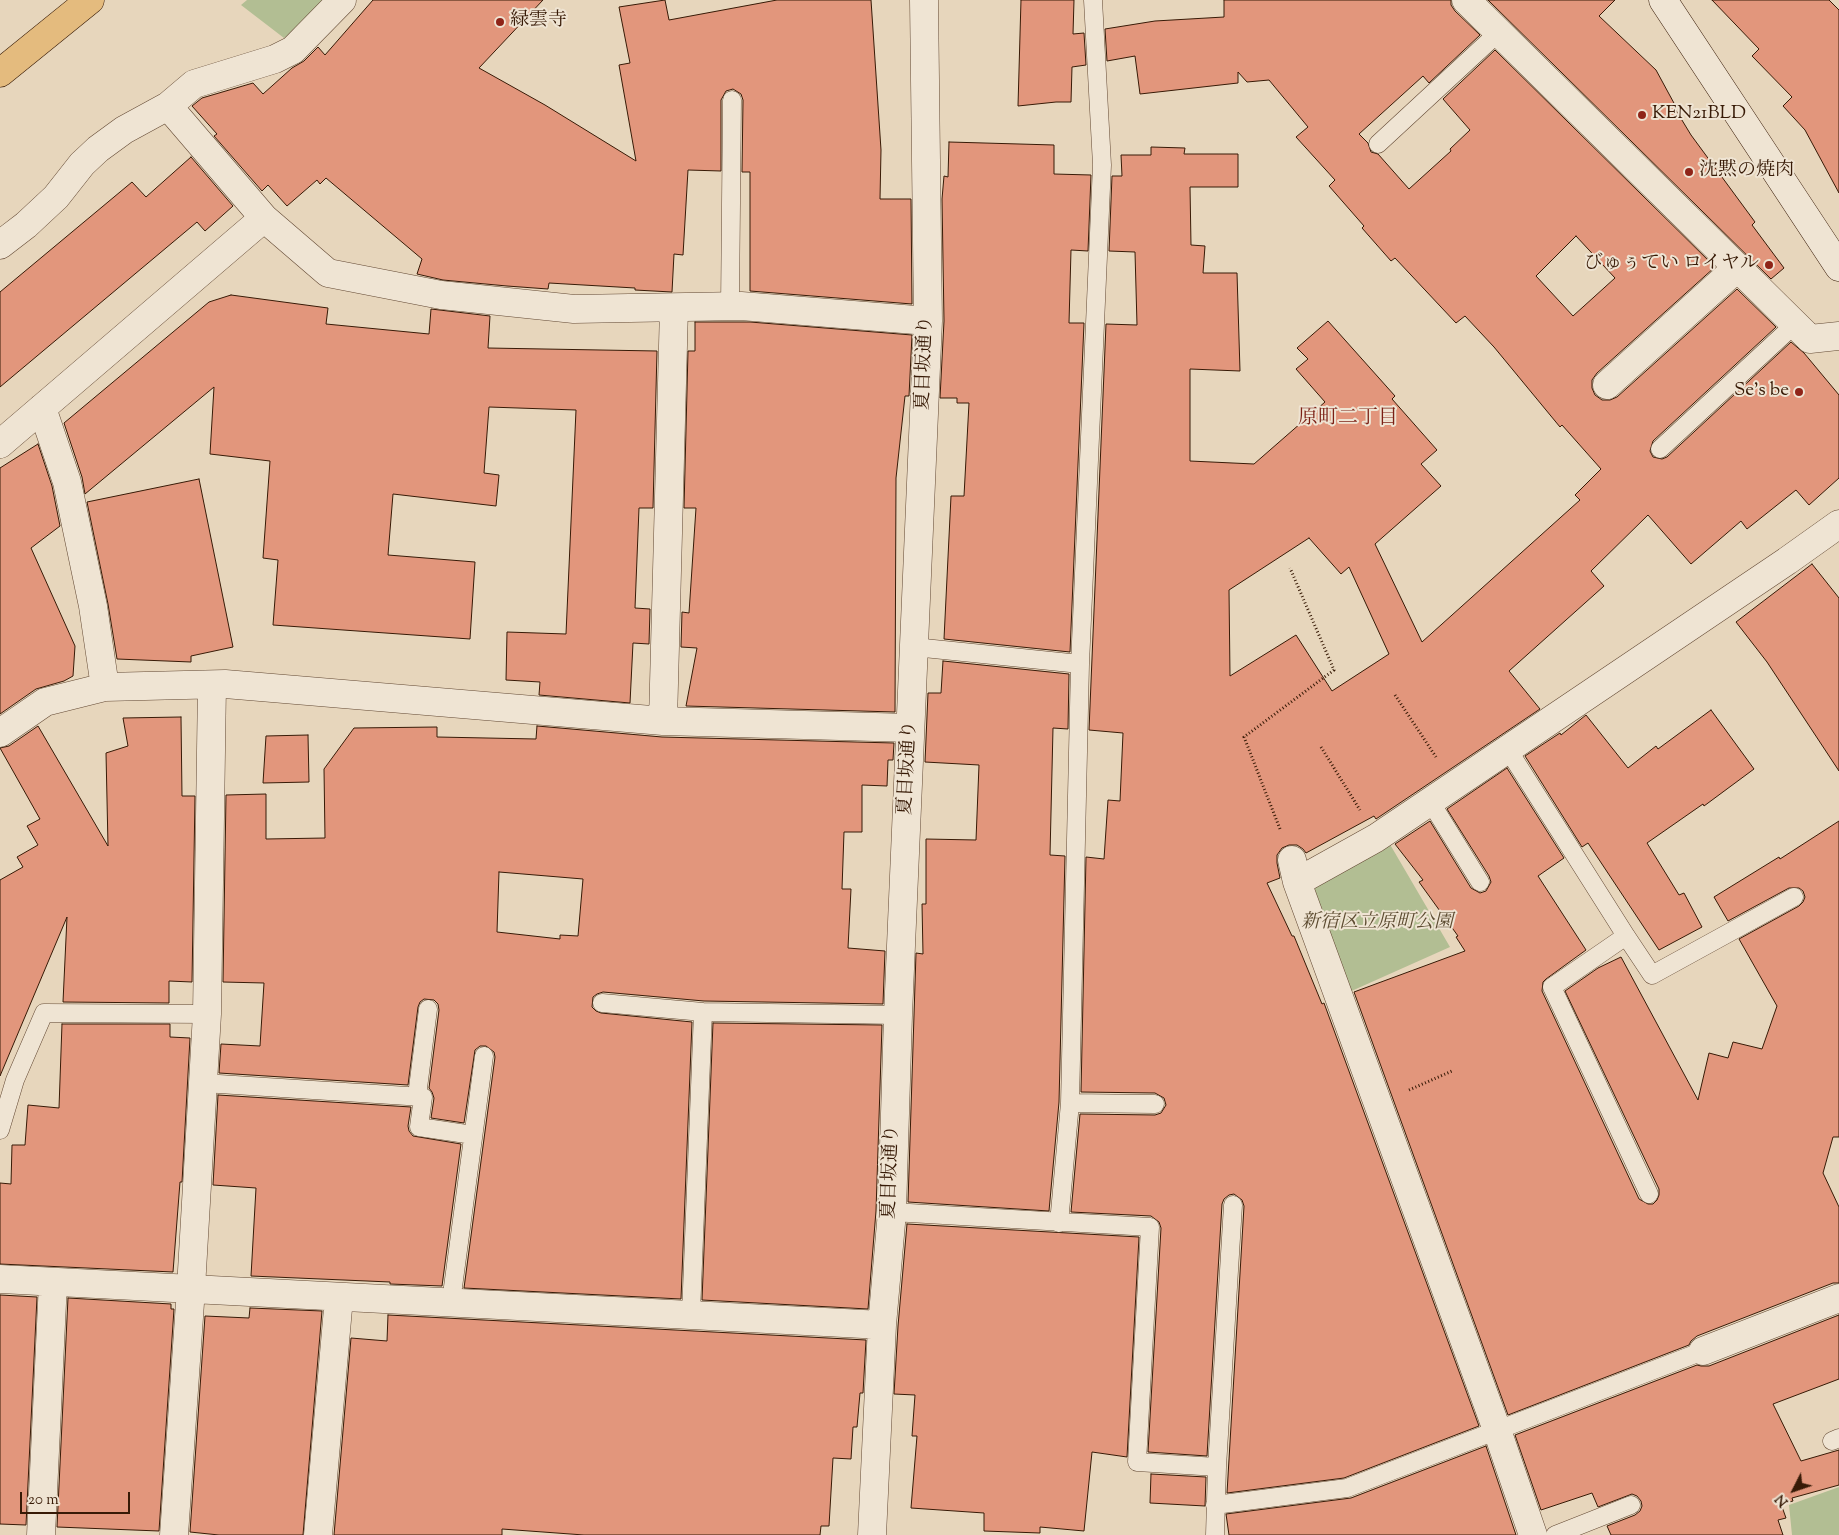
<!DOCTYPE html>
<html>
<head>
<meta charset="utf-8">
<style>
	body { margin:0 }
	#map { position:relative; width:1839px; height:1535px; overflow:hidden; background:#e7d6bc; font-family:"Sorts Mill Goudy",serif }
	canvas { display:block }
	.north { position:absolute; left:1769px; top:1465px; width:50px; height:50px; -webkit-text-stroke:4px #efe4d3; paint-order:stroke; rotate:229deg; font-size:14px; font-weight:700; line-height:20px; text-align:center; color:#371a06 }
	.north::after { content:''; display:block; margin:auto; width:18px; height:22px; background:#371a06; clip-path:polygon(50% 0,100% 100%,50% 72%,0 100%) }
	.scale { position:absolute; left:20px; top:1492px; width:110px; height:22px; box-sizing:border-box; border:2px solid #371a06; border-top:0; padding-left:6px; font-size:15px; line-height:18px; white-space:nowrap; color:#371a06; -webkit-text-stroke:4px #efe4d3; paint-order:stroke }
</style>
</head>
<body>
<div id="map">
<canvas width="1839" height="1535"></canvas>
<div class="north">N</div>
<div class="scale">20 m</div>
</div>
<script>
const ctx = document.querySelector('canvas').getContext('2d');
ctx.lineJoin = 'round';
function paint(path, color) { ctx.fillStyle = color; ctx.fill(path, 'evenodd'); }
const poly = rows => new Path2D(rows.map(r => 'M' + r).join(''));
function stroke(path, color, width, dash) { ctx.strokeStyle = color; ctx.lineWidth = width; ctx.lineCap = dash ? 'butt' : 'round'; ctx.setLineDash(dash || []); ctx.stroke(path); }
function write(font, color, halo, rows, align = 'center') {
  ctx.font = font + ' "Sorts Mill Goudy","Noto Serif JP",serif'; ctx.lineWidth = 4; ctx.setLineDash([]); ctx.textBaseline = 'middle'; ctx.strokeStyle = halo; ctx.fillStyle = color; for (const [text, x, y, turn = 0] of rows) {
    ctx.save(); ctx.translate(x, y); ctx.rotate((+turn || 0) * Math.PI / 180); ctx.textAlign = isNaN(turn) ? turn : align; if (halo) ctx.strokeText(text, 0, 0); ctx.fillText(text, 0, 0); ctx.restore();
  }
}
const green = poly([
	[247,0,326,0,314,14,284,38,241,5],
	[1388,841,1450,947,1347,993,1309,888],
	[1839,1487,1839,1535,1792,1535,1789,1505]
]);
const building = poly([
	[373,0,543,0,479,68,545,105,636,161,619,65,630,63,619,7,665,0,669,20,777,0,871,0,881,150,880,199,911,199,912,304,750,291,750,172,742,172,743,100,741,94,733,89,726,91,721,100,721,171,688,170,683,255,674,254,672,292,635,290,635,288,549,283,548,289,507,286,443,280,417,274,422,259,326,178,320,184,317,180,287,206,268,185,262,191,214,136,217,134,192,106,202,98,253,83,263,94,292,68,304,61,318,47,325,55,373,0],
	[1021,0,1074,0,1073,34,1084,33,1086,65,1072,67,1071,102,1056,102,1018,106,1021,0],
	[1224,0,1451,0,1451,5,1455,11,1480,35,1429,83,1423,76,1359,134,1368,143,1371,152,1378,154,1409,189,1451,151,1450,149,1470,130,1443,99,1495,50,1715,267,1597,373,1592,380,1592,388,1595,395,1602,400,1610,400,1617,397,1737,289,1776,327,1653,441,1650,451,1653,457,1662,459,1667,457,1791,342,1804,353,1839,395,1839,478,1809,505,1796,490,1747,529,1741,521,1691,564,1648,515,1591,571,1604,586,1509,671,1540,709,1376,819,1374,816,1306,853,1303,849,1297,845,1289,845,1282,848,1277,855,1277,863,1280,878,1267,883,1292,936,1294,936,1322,1004,1324,1003,1479,1426,1344,1478,1227,1493,1244,1206,1242,1200,1234,1194,1229,1195,1224,1199,1222,1204,1207,1456,1148,1452,1161,1228,1159,1222,1151,1216,1071,1212,1080,1114,1155,1115,1161,1113,1166,1105,1164,1098,1155,1093,1081,1092,1086,857,1104,859,1108,800,1120,801,1123,733,1089,730,1106,324,1137,325,1135,252,1109,251,1112,176,1122,176,1121,155,1151,155,1151,147,1185,148,1184,154,1238,154,1238,187,1190,187,1191,245,1205,246,1203,273,1237,273,1240,371,1190,369,1190,461,1254,464,1325,402,1296,369,1308,359,1297,348,1328,321,1395,396,1392,399,1437,450,1421,464,1441,486,1375,544,1422,642,1580,500,1575,495,1601,469,1562,425,1560,427,1494,347,1465,316,1456,323,1395,258,1391,261,1362,228,1364,226,1329,186,1335,180,1296,137,1308,127,1269,80,1247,82,1238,72,1238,83,1140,94,1135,56,1107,61,1105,29,1155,21,1224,17,1224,0],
	[1576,236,1615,278,1573,316,1536,276,1576,236],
	[1309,538,1341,574,1349,567,1389,654,1332,691,1296,635,1230,676,1229,590,1309,538],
	[1488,0,1615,0,1599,16,1656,70,1675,105,1674,107,1691,135,1755,222,1752,225,1784,268,1771,279,1488,0],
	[1712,0,1829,0,1839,10,1839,193,1805,130,1783,106,1792,97,1752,56,1759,49,1712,0],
	[949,142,1054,145,1054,174,1091,175,1088,251,1071,250,1069,323,1084,323,1070,652,944,639,951,496,964,496,969,403,957,403,957,398,940,398,944,321,942,199,944,176,948,177,949,142],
	[191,157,233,206,205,231,197,222,0,387,0,292,132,182,146,197,191,157],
	[231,295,328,308,326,324,429,334,431,309,490,316,488,348,657,351,653,508,639,508,635,608,650,609,649,644,633,643,630,703,539,695,540,682,506,680,507,632,566,634,576,410,489,407,484,473,499,475,496,506,393,494,388,555,475,562,470,639,273,625,278,560,263,558,270,461,210,454,214,387,85,494,82,477,64,423,209,302,231,295],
	[695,322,750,322,912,335,909,396,905,396,896,478,895,712,686,706,697,648,681,647,682,612,689,613,696,508,684,508,688,351,695,351,695,322],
	[38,444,52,486,60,526,31,548,75,646,73,676,64,681,36,689,0,714,0,468,38,444],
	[199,479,233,647,191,656,191,662,117,659,108,604,87,502,199,479],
	[1812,564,1839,598,1839,771,1767,662,1736,622,1812,564],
	[943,661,1069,674,1068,729,1053,728,1050,855,1065,856,1059,1102,1049,1211,908,1202,916,953,923,954,922,904,926,904,926,839,976,840,979,765,925,762,928,693,941,693,943,661],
	[1711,710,1754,769,1704,806,1703,804,1647,843,1679,895,1684,893,1702,927,1659,950,1588,843,1582,847,1525,756,1560,733,1561,735,1586,715,1628,768,1656,746,1658,749,1711,710],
	[181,717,182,796,195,796,192,982,169,981,169,1003,63,1002,67,917,0,1076,0,880,23,867,17,857,38,845,27,826,40,819,0,748,9,746,38,726,108,846,106,753,128,746,123,718,181,717],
	[537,726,662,737,894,743,893,760,888,760,887,786,862,785,862,832,844,832,842,889,851,889,848,948,885,951,883,1004,704,1001,603,992,597,994,593,997,592,1007,596,1011,601,1013,692,1022,681,1299,464,1288,495,1057,494,1052,486,1046,480,1046,475,1050,464,1123,431,1118,434,1098,432,1092,429,1088,439,1010,438,1004,434,1000,424,999,420,1002,418,1007,408,1085,219,1073,221,1044,260,1046,264,983,223,982,226,795,266,794,266,839,325,838,324,769,354,728,437,727,437,737,536,739,537,726],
	[499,872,583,879,578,936,560,935,560,939,497,932,499,872],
	[308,735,309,782,263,783,266,736,308,735],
	[1507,768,1564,858,1538,876,1586,950,1546,979,1543,982,1542,991,1639,1199,1648,1204,1653,1204,1657,1200,1659,1195,1659,1189,1565,991,1598,968,1621,957,1698,1100,1709,1053,1728,1058,1733,1042,1762,1049,1777,1006,1739,939,1799,906,1803,902,1805,897,1803,891,1799,888,1789,888,1728,921,1714,897,1779,857,1780,859,1839,821,1839,1137,1833,1137,1823,1173,1839,1207,1839,1283,1833,1283,1697,1336,1691,1341,1689,1345,1508,1415,1354,992,1465,951,1456,937,1458,936,1419,882,1423,880,1395,844,1430,821,1471,888,1480,893,1486,891,1491,882,1489,876,1447,809,1507,768],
	[713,1023,882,1025,876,1211,868,1309,702,1300,713,1023],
	[62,1024,170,1024,170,1037,190,1038,182,1182,180,1182,173,1272,0,1264,0,1183,11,1184,12,1145,25,1145,28,1105,59,1108,62,1024],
	[218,1095,411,1107,408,1126,409,1131,413,1136,461,1144,442,1286,390,1284,390,1282,251,1276,256,1188,213,1185,218,1095],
	[907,1224,1139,1237,1127,1457,1092,1452,1084,1531,1040,1527,1040,1533,984,1531,984,1513,911,1508,917,1436,912,1436,915,1395,894,1394,898,1326,907,1224],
	[0,1295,37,1297,26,1525,0,1524,0,1295],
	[68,1298,171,1304,171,1309,174,1309,159,1531,57,1527,68,1298],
	[250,1308,322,1311,303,1535,219,1535,190,1532,205,1316,249,1318,250,1308],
	[388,1315,866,1340,863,1393,860,1393,857,1427,853,1427,851,1459,833,1458,829,1526,821,1526,820,1535,584,1535,502,1529,502,1535,334,1535,351,1338,387,1341,388,1315],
	[1839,1315,1839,1379,1773,1404,1801,1461,1839,1450,1839,1485,1792,1498,1793,1501,1781,1504,1786,1518,1778,1520,1783,1535,1611,1535,1607,1526,1635,1515,1640,1511,1642,1506,1641,1501,1637,1496,1632,1494,1598,1507,1592,1493,1541,1510,1515,1435,1697,1365,1701,1366,1709,1366,1839,1315],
	[1486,1446,1516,1535,1229,1535,1226,1514,1351,1498,1486,1446],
	[1151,1474,1206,1477,1205,1506,1150,1503,1151,1474]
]);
const path = poly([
	[1395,695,1436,757],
	[1321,747,1360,810],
	[1280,829,1244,737,1334,670,1290,568],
	[1409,1090,1452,1071]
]);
const service = poly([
	[1378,144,1499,32],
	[730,307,732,100],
	[1660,449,1795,324],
	[914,647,1080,664,1070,1103,1059,1223],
	[1080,664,1102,165,1093,0],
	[1507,748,1626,936,1652,975,1794,897],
	[1430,801,1480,882],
	[1626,936,1552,987,1649,1194],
	[602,1003,703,1012,898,1015],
	[203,1083,423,1097,419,1127,473,1135],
	[417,1096,428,1009],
	[1070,1103,1155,1104],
	[0,1130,15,1080,44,1013,207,1014],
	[892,1212,1150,1227,1137,1462,1217,1467],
	[451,1302,484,1056],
	[691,1314,703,1012],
	[1832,1441,1839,1438],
	[1215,1505,1347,1488,1703,1351],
	[1215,1535,1217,1467,1233,1205],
	[1555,1535,1631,1505]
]);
const minor = poly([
	[1466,0,1810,339,1839,336],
	[168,106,264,218,328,273,441,295,574,309,741,306,928,321],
	[0,245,26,225,56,197,82,164,98,149,124,130,168,106,194,84,275,59,293,50,342,0],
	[1607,385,1738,267],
	[42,408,67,482,93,606,105,687],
	[0,444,264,218],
	[663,721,674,308],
	[0,733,45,702,105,687,225,684,663,721,910,728],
	[1292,860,1297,882,1497,1430,1533,1535],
	[1297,882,1376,838,1787,561,1839,524],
	[0,1279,882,1325],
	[1703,1351,1839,1298],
	[41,1535,53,1282],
	[174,1535,191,1288,207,1014,212,685],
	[318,1535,339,1297],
	[872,1535,882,1325,892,1212,898,1015,928,321,924,0]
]);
const secondary = poly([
	[1663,0,1839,267]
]);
const primary = poly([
	[0,73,90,0]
]);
const markers = [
	[500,22,5,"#8f2418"],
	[1642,115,5,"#8f2418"],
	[1689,172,5,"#8f2418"],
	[1769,265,5,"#8f2418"],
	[1799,392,5,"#8f2418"]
];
const poiNames = [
	["緑雲寺",510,22],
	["KEN21BLD",1652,115],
	["沈黙の焼肉",1699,172],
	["びゅぅてい ロイヤル",1759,265,"right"],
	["Se's be",1789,392,"right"]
];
const streetNames = [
	["夏目坂通り",926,363,-88],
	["夏目坂通り",909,768,-87],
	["夏目坂通り",892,1172,-88]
];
const parkNames = [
	["新宿区立原町公園",1377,924]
];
const neighbourhoodNames = [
	["原町二丁目",1348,420]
];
paint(green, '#b2be93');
paint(building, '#e2967c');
stroke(building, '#371a06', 1);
stroke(service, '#634934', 19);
stroke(minor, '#634934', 29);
stroke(secondary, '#371a06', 29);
stroke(primary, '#371a06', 29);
stroke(path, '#371a06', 3, [1, 2.5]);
stroke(service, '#efe4d3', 18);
stroke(minor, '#efe4d3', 28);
stroke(secondary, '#efe4d3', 28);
stroke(primary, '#e4bb7e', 28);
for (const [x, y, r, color] of markers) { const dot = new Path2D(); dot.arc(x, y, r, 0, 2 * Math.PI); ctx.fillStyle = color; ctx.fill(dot); stroke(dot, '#efe4d3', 2); }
write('19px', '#371a06', '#efe4d3', poiNames, 'left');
write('19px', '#371a06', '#efe4d3', streetNames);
write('italic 19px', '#5c4b30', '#efe4d3', parkNames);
write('20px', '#7a1f14', '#efe4d3', neighbourhoodNames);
</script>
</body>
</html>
